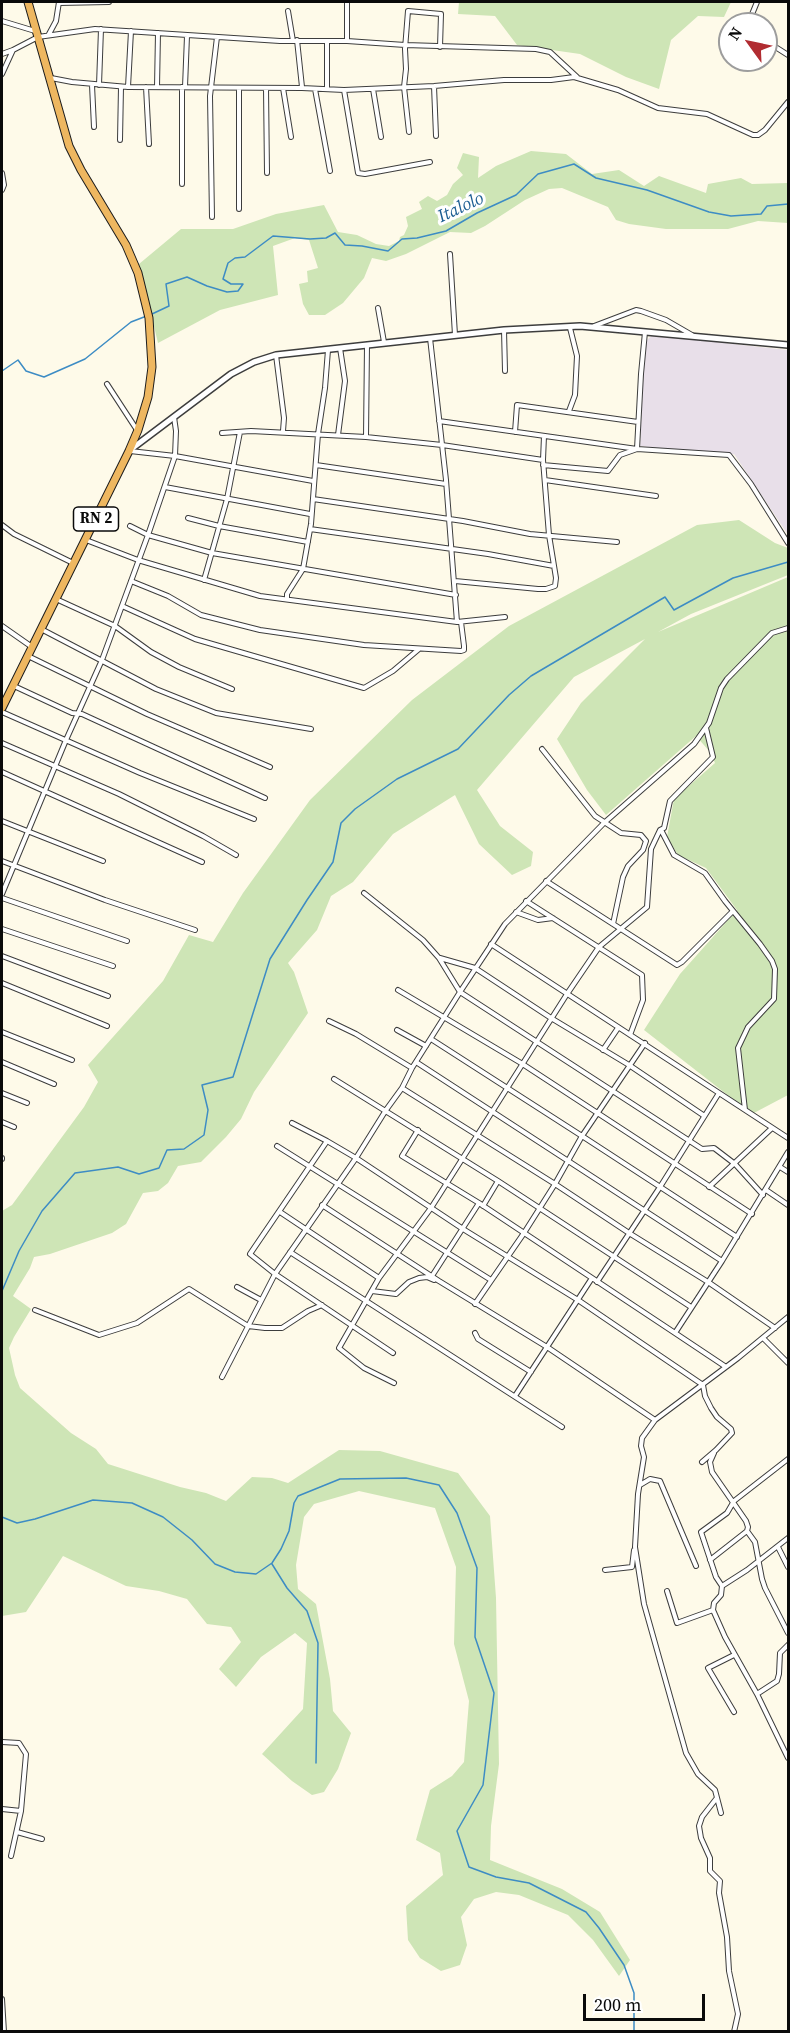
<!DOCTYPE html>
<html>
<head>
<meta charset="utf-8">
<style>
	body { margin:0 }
	#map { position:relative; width:790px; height:2033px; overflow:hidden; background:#fefae9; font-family:"Source Serif 4",serif }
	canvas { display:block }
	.frame { position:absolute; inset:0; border:3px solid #0a0a0a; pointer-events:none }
	.north { position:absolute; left:718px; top:12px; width:60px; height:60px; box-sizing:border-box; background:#fff; border:2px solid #9d9d9d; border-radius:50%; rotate:303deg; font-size:16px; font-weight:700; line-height:24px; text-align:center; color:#0a0a0a }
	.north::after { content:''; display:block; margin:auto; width:21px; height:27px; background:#b12c31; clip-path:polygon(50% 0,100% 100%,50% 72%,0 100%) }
	.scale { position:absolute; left:583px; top:1994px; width:122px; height:27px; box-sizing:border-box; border:3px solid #0a0a0a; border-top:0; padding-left:8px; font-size:18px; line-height:21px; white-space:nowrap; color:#0a0a0a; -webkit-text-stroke:4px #fff; paint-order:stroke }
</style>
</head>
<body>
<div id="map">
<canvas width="790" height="2033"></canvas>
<div class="frame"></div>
<div class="north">N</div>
<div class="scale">200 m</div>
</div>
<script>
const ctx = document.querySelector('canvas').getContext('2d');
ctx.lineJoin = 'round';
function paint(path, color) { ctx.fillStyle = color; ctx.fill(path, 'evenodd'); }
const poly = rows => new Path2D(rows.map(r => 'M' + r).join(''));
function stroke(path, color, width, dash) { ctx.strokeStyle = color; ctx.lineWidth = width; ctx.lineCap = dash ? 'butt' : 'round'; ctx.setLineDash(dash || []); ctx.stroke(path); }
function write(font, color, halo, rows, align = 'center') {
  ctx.font = font + ' "Source Serif 4",serif'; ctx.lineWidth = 6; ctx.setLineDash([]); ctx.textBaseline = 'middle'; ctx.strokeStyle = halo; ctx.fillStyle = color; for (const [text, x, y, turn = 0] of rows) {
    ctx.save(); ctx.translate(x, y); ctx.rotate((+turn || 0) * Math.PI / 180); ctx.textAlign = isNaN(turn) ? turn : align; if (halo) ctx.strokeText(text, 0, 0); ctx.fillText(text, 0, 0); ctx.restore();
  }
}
const industrial = poly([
	[652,335,788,350,788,535,734,454,729,456,640,446,645,342]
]);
const green = poly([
	[459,2,731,2,724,17,698,16,671,40,659,89,626,77,580,54,517,45,495,16,458,14],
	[531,151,566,154,592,174,619,170,644,186,659,176,706,193,708,184,741,178,752,184,788,183,788,223,758,221,728,229,666,229,629,224,616,220,608,207,562,188,549,189,525,200,485,226,471,233,450,232,406,254,386,261,372,258,364,278,343,303,325,315,309,315,303,304,299,284,308,282,307,271,318,268,309,240,295,238,273,246,278,295,220,310,158,343,139,264,181,229,233,229,276,214,324,205,338,232,357,235,376,244,389,246,399,241,400,237,404,235,408,226,406,217,422,209,419,202,428,196,437,201,447,195,453,184,463,175,457,168,463,153,479,157,478,178,496,166],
	[739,520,775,543,788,548,788,575,691,614,658,632,788,577,788,1095,752,1114,644,1030,680,974,737,910,706,868,678,855,667,837,674,799,715,763,710,752,696,736,606,815,587,790,557,739,581,703,645,639,574,677,477,790,500,826,533,852,531,866,512,875,479,844,455,795,393,834,353,882,331,896,317,930,288,963,294,972,308,1013,254,1092,241,1119,226,1137,201,1162,178,1166,168,1183,158,1191,143,1193,126,1224,112,1233,50,1254,34,1257,30,1268,13,1296,31,1309,14,1337,9,1348,15,1375,20,1388,71,1433,96,1449,108,1464,180,1487,206,1493,226,1501,252,1477,272,1478,288,1483,339,1450,380,1451,458,1473,490,1516,496,1598,499,1764,491,1826,490,1860,562,1889,600,1912,630,1960,619,1976,593,1940,568,1915,519,1895,496,1892,474,1899,461,1917,467,1945,460,1965,441,1971,420,1958,408,1940,406,1906,443,1875,440,1853,416,1840,430,1790,452,1776,464,1762,469,1701,454,1644,456,1567,435,1508,359,1491,314,1504,304,1517,296,1565,298,1589,316,1604,330,1679,333,1711,351,1733,338,1769,324,1792,312,1795,292,1781,262,1754,303,1709,307,1643,295,1633,261,1657,236,1687,219,1669,241,1642,231,1627,207,1624,187,1599,159,1591,126,1586,63,1556,26,1612,2,1616,2,1211,12,1205,84,1107,98,1082,88,1065,163,981,189,935,213,942,243,893,310,800,412,700,509,626,697,525]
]);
const stream = poly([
	[152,314,169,306,166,284,187,277,207,286,227,292,238,291,243,284,231,284,223,279,228,263,235,258,245,257,273,236,310,239,326,238,335,233,345,245,362,246,388,251,402,239,417,238,446,231,477,213,516,195,538,174,574,164,596,178,647,190,709,212,731,216,761,214,767,206,788,204],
	[2,371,18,360,26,371,44,377,85,359,131,322,144,317],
	[2,1291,19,1251,42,1211,75,1173,118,1167,139,1174,159,1168,167,1150,184,1149,204,1135,208,1110,202,1085,233,1077,270,959,307,900,333,862,341,823,355,809,397,779,458,749,509,695,531,676,665,597,674,610,733,578,788,562],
	[2,1517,17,1523,35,1519,93,1500,132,1503,163,1517,192,1540,215,1564,235,1572,256,1574,272,1563,281,1549,289,1531,294,1503,298,1496,340,1479,406,1478,439,1485,457,1513,477,1568,475,1637,494,1693,483,1785,457,1831,469,1867,496,1877,529,1883,586,1912,599,1928,624,1965,634,1993,634,2032],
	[272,1564,287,1588,307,1611,318,1643,316,1763]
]);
const minor = poly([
	[59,3,109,2],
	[288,11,293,41],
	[2,21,35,31],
	[748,24,757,2],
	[49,34,56,21,59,2],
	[297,40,302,87],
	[347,41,347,3],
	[766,41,788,55],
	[2,54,13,50],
	[2,74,13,50,38,37,95,29,280,41,347,41,405,45,536,49,550,52,577,77],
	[51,78,72,82,128,87,302,88,344,90,434,86,504,80,551,80,574,77,618,90,658,108,707,114,753,135,758,135,765,130,788,102],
	[92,85,94,127],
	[99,85,101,29],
	[434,86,436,136],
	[128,87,131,31],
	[146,87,149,144],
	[157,87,158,33],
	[185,87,187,36],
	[266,88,267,173],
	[283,88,291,137],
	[315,89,330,171],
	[327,89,327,42],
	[373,89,381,137],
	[344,90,358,173,365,174,430,162],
	[409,132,404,87,406,69,405,49,408,11,441,14,440,47],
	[120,140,121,87],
	[2,173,4,185,2,190],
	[182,184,182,87],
	[239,209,239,88],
	[212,217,210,96,217,37],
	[450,254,455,335],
	[378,308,384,342],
	[594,326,636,310,641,311,666,320,692,335],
	[504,330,505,371],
	[430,338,446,480,457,622],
	[276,355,284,418,283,431],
	[107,384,137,430],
	[569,411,575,395,577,356,570,328],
	[439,421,637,449,729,455,751,484,788,543],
	[515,432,517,405,638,422],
	[222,433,251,431,366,437,442,445,543,460],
	[338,435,345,381,340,348],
	[366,437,367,345],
	[130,451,175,456,313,481],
	[316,465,446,484],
	[543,465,608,471,620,455,637,449,641,374,645,332],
	[545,480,656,496],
	[165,487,310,514],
	[313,499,463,521,530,534,617,542],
	[188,518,219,526,308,542],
	[2,525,14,534,73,563],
	[130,526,148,535,212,553,456,595],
	[310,529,488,554,554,566],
	[86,540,138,560,260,596,457,622,505,617],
	[204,580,227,499,240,432],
	[131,581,168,596,201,615,260,630,364,645,461,651,464,650,464,646,461,622],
	[455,581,538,589,546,589,555,586,556,578,549,535,543,460,544,436],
	[287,598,287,594,303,569,311,524,318,434,325,388,328,350],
	[56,599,115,626,151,652,179,667,232,689],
	[122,606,195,639,364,688,393,671,419,649],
	[2,626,32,647],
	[41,629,156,689,216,713,311,729],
	[28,656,147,714,270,767],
	[14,686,72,713,82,714,265,798],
	[2,712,140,773,254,819],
	[2,743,119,794,203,836,236,855],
	[542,749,595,816,621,833,641,835,646,841,643,850,628,866,623,877,613,924],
	[2,772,202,862],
	[2,821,103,861],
	[661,830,674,855,705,873,725,901,760,944,772,961,775,969,774,999,748,1027,738,1048,745,1110],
	[2,861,105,900,195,930],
	[546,881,677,965,682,962,733,911],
	[364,893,423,940,439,958,460,992,702,1149,714,1148,735,1164,763,1195],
	[2,894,66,740,102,660,148,535,175,456,176,431,174,417],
	[2,898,127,941],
	[526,901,642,975,643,1000,630,1035],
	[516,912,538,920,553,918],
	[2,929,113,966],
	[491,944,788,1138],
	[2,956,108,996],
	[440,958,475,968,551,1018,629,1065,703,1115],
	[2,983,107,1026],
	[398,990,521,1063,752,1214],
	[329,1021,356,1034,412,1068],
	[397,1030,426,1046],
	[2,1032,72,1060],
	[431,1039,582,1136,737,1237],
	[603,1050,618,1028],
	[2,1062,54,1084],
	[416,1062,722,1261],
	[334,1079,498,1181,691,1307],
	[402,1088,555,1184,629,1233,708,1282,775,1328],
	[2,1093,27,1103],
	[2,1122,14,1127],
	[292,1123,327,1141,356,1158,463,1229,578,1300,703,1385,705,1396,711,1408,717,1417,731,1429,732,1433,716,1450,702,1462],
	[418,1130,402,1156,479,1203,675,1333],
	[327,1141,250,1254,275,1274,393,1353],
	[277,1146,491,1280],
	[2,1158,2,1159],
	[780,1167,788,1172],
	[709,1187,772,1128],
	[766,1190,788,1205],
	[322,1205,439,1281,547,1347,655,1420],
	[483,1206,498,1181],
	[280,1212,379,1278],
	[290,1252,562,1427],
	[432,1276,479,1203],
	[597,1282,660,1187,719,1093],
	[237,1287,261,1300],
	[372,1291,396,1294,409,1282,419,1278,427,1277,434,1280],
	[475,1304,524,1233,555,1184,582,1136,645,1043],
	[35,1310,99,1335,137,1323,189,1289,248,1326,265,1328,282,1328,308,1311,322,1305],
	[475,1333,478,1339,531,1372],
	[763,1338,788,1363],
	[726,1367,675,1333,722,1261,788,1152],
	[222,1377,275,1274,356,1158,386,1110,402,1088,412,1068,460,992,505,924,604,823,694,744,709,723,721,688,727,679,772,633,788,628],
	[394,1383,364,1368,339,1348,379,1278,431,1208,567,994,599,947,647,907,651,849,660,830,664,828,670,801,713,757,706,728],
	[515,1396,592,1278],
	[640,1485,650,1479,660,1481,696,1566],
	[747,1531,755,1542,762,1579,765,1588,788,1633],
	[788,1538,747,1570,722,1586,721,1595,714,1603,713,1610,725,1637,757,1694,788,1758],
	[778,1547,788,1567],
	[710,1560,747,1531,748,1527,746,1521,712,1472,710,1462,714,1453],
	[605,1570,632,1567,634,1550],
	[722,1586,716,1577,701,1532,727,1513,734,1501,788,1459],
	[667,1591,677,1623,713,1610],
	[757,1694,777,1681,779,1674,780,1653,788,1645],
	[734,1712,708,1668,734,1655],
	[2,1742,19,1743,26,1754,21,1811,11,1856],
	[716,1799,702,1817,699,1826,701,1838,710,1858,710,1871,720,1881,719,1893,727,1937,729,1971,738,2014,734,2032],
	[2,1809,21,1811],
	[721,1813,715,1790,698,1774,686,1753,644,1604,635,1547,638,1494,644,1457,641,1446,642,1438,655,1420,738,1358,788,1317],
	[17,1832,42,1839],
	[2,1999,4,2032]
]);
const tertiary = poly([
	[130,450,231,374,254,362,276,355,504,330,580,326,788,345]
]);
const trunk = poly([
	[2,708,129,451,138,430,148,397,152,367,149,318,138,273,126,245,81,170,69,146,28,2]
]);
const shields = [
	[96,519,45]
];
const shieldNames = [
	["RN 2",96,519]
];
const waterNames = [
	["Italolo",461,208,-25]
];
paint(industrial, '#e8dfe9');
paint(green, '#cee5b6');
stroke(stream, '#3d8cc4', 1.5);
stroke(minor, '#3d3d3d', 6);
stroke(tertiary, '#3d3d3d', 8);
stroke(trunk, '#1b1b1b', 9);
stroke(minor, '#fff', 4);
stroke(tertiary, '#fff', 5);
stroke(trunk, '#eeb760', 7);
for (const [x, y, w] of shields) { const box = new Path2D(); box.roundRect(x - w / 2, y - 12, w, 24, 4.5); ctx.fillStyle = '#fff'; ctx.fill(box); stroke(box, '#0a0a0a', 1.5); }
write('bold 15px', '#0a0a0a', null, shieldNames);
write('italic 18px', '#1d5e93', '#fff', waterNames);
</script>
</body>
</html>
